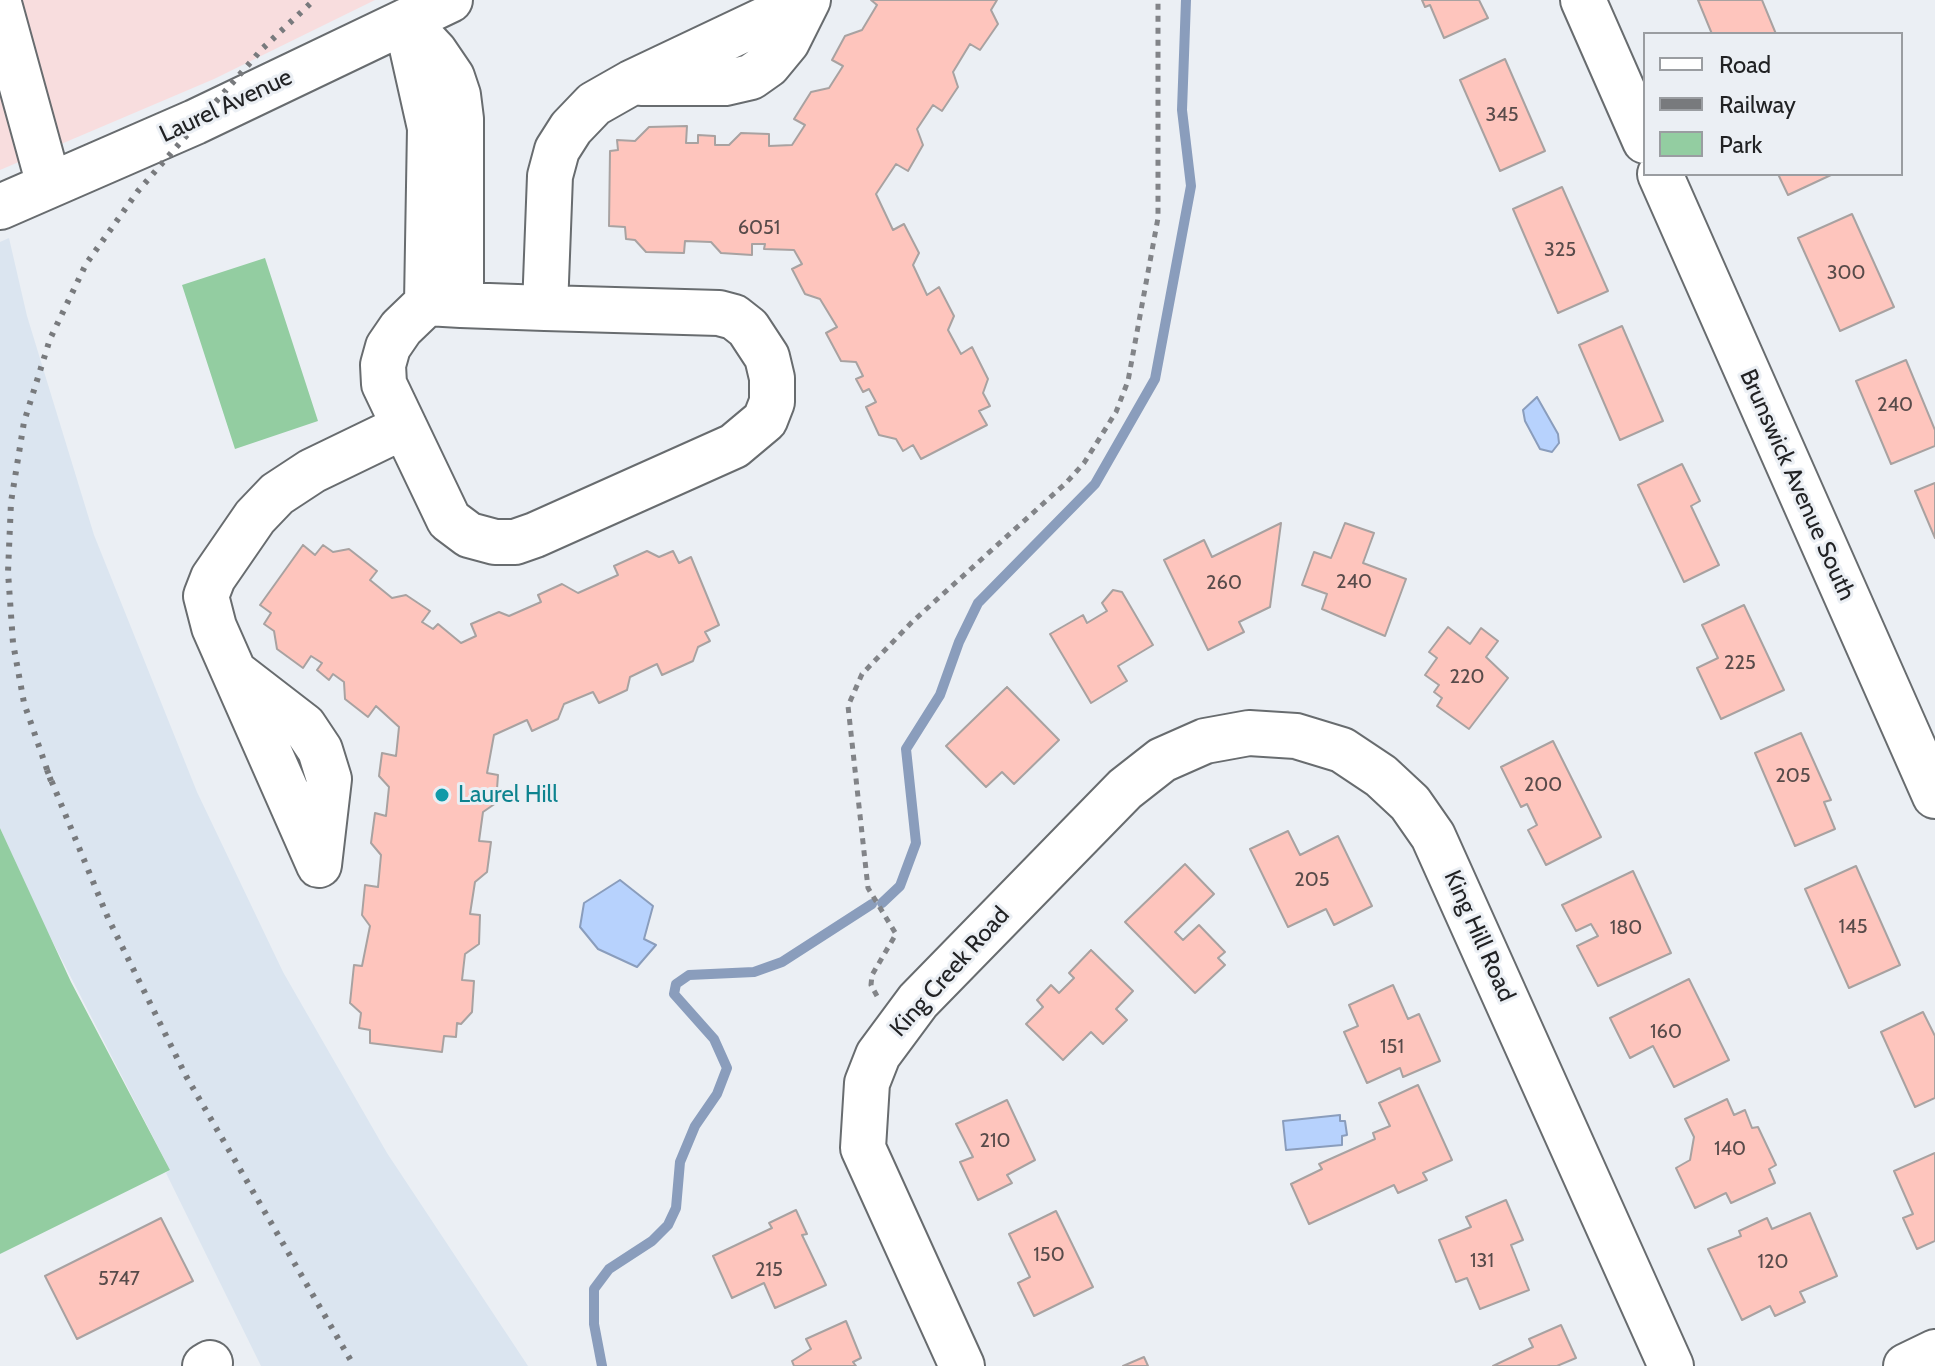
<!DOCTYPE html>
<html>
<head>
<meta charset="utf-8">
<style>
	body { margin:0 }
	#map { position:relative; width:1935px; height:1366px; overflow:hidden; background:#ebeff4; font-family:Cabin,sans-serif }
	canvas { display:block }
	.legend { position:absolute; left:1643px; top:32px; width:260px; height:144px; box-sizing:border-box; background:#ebeff4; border:2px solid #9a9da1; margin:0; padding:10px 14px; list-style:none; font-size:24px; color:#212224 }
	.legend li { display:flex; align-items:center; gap:16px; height:40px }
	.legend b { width:40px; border:2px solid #9a9da1 }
</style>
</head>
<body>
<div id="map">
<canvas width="1935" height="1366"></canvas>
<ul class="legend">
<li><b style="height:10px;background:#fff"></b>Road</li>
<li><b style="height:10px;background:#787a7d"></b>Railway</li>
<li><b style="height:22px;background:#93cda1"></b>Park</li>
</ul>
</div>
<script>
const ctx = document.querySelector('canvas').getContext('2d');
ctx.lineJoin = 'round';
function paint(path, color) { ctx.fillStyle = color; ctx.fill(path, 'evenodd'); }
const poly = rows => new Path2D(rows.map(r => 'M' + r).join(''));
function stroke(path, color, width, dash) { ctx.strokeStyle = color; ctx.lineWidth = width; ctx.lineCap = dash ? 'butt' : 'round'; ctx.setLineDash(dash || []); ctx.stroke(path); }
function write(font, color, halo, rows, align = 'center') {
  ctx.font = font + ' Cabin,sans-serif'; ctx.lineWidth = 6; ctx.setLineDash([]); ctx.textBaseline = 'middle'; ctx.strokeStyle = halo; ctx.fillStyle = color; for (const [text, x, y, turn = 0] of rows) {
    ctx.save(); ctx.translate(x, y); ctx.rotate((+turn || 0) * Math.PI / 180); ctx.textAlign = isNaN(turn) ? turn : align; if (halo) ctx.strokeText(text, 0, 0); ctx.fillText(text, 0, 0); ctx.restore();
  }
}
const commercial = poly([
	[0,0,375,0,214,79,0,170]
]);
const built = poly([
	[9,238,27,316,94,535,197,792,283,972,387,1153,528,1366,261,1366,166,1173,170,1170,43,923,0,828,0,242]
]);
const green = poly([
	[265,258,318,421,235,449,182,285],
	[0,828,71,982,170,1170,0,1254]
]);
const water = poly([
	[1537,397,1558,434,1559,443,1552,452,1540,449,1525,421,1523,410,1537,397],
	[620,880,653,906,644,939,656,945,637,967,598,949,580,927,584,903,620,880],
	[1340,1115,1340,1121,1345,1121,1347,1135,1342,1136,1342,1145,1286,1150,1283,1121,1340,1115]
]);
const stream = poly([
	[882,903,900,886,916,843,906,749,940,695,959,642,978,603,1095,484,1155,379,1191,186,1182,110,1186,0],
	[602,1366,594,1324,594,1289,609,1269,652,1241,668,1225,676,1208,680,1162,695,1126,717,1094,727,1068,714,1039,674,994,676,984,689,975,754,972,782,962,872,904]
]);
const building = poly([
	[871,0,997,0,991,10,998,24,980,50,970,44,953,72,958,87,942,111,933,105,917,129,923,145,908,171,896,164,876,194,893,230,904,224,919,253,913,265,927,295,939,287,954,316,948,330,961,354,972,347,988,379,983,393,990,406,979,411,987,425,921,459,913,445,903,451,896,439,879,435,866,407,876,402,869,389,863,392,856,379,863,376,856,362,841,361,826,333,837,327,820,299,805,294,792,269,802,264,794,250,764,249,765,244,752,244,752,255,721,253,711,242,685,241,684,253,646,252,635,240,626,239,625,227,609,226,610,151,618,150,617,140,635,141,649,127,687,126,686,143,698,143,698,135,715,136,715,145,729,145,741,133,769,134,769,146,792,145,805,125,794,119,811,92,829,88,843,66,832,60,845,36,862,30,877,5,871,0],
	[1422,0,1479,0,1488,18,1444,38,1430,5,1425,7,1422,0],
	[1698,0,1762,0,1776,34,1712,34,1698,0],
	[1505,59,1545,151,1500,171,1460,80,1505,59],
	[1778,174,1830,174,1831,175,1788,195,1778,174],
	[1562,187,1608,291,1558,313,1513,209,1562,187],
	[1852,214,1894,307,1840,331,1798,238,1852,214],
	[1622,326,1663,421,1620,440,1579,345,1622,326],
	[1906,360,1935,430,1935,446,1891,464,1856,381,1906,360],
	[1682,464,1700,501,1691,506,1719,565,1684,582,1638,485,1682,464],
	[1935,483,1935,538,1915,491,1935,483],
	[1281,523,1270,607,1239,622,1244,632,1208,650,1164,560,1204,540,1212,557,1281,523],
	[1345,523,1374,533,1363,563,1406,579,1385,636,1322,609,1327,594,1302,585,1314,552,1331,558,1345,523],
	[303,545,315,555,323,545,333,552,349,549,377,571,370,580,392,598,406,595,430,611,422,622,433,629,438,624,461,643,476,636,471,624,499,612,509,616,541,602,538,595,562,584,578,593,618,575,614,566,647,551,659,557,673,551,679,563,691,557,719,625,705,632,710,641,698,647,693,661,662,675,657,664,630,677,627,690,599,703,593,692,564,704,558,719,532,731,527,720,494,735,487,773,498,775,496,803,483,812,479,841,491,842,487,872,475,882,470,914,480,915,479,944,465,954,462,980,474,981,472,1012,461,1024,457,1023,456,1037,444,1036,442,1052,370,1043,370,1030,359,1028,361,1013,350,1003,354,965,362,966,370,926,362,915,365,885,378,887,381,855,371,843,375,813,386,816,389,787,379,776,382,753,396,756,399,727,376,706,368,717,345,699,344,682,333,674,329,680,317,670,322,663,311,656,303,668,277,649,274,631,264,624,271,613,260,605,303,545],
	[1113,590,1122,592,1153,645,1118,666,1127,681,1091,703,1050,634,1083,615,1087,623,1107,611,1102,603,1113,590],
	[1744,605,1784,690,1721,719,1697,668,1718,658,1702,625,1744,605],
	[1448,627,1470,644,1481,628,1498,641,1486,657,1508,678,1469,729,1437,706,1442,698,1434,692,1439,685,1425,675,1437,658,1429,652,1448,627],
	[1007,687,1059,740,1014,784,1002,772,986,787,946,746,1007,687],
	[1801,733,1831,800,1824,802,1835,829,1795,846,1755,753,1801,733],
	[1553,741,1601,837,1546,865,1528,830,1537,825,1527,804,1521,807,1501,767,1553,741],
	[1288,831,1300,855,1338,836,1372,906,1334,925,1326,909,1288,927,1250,849,1288,831],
	[1185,864,1214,894,1175,932,1183,940,1199,925,1225,952,1218,958,1225,965,1195,993,1125,922,1185,864],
	[1856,866,1900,965,1849,988,1805,889,1856,866],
	[1633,871,1671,953,1598,986,1577,946,1598,936,1591,924,1576,931,1562,905,1633,871],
	[1091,950,1133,991,1116,1009,1127,1020,1103,1044,1091,1032,1063,1060,1026,1024,1043,1007,1037,1000,1051,985,1059,993,1074,978,1069,973,1091,950],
	[1689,979,1729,1060,1674,1087,1653,1046,1630,1058,1610,1018,1689,979],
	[1393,985,1408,1019,1419,1014,1440,1061,1403,1077,1400,1068,1367,1083,1344,1032,1358,1026,1349,1005,1393,985],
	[1923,1012,1935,1036,1935,1098,1915,1107,1881,1032,1923,1012],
	[1418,1085,1452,1160,1423,1173,1427,1180,1398,1193,1394,1185,1309,1224,1291,1184,1322,1169,1319,1164,1375,1139,1373,1133,1390,1126,1379,1103,1418,1085],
	[1727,1099,1734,1115,1745,1110,1752,1128,1758,1127,1776,1165,1769,1169,1775,1183,1731,1203,1726,1193,1695,1208,1676,1168,1690,1160,1694,1137,1685,1119,1727,1099],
	[1007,1100,1035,1160,1007,1175,1012,1183,978,1200,960,1162,973,1157,956,1124,1007,1100],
	[1935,1153,1935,1241,1917,1249,1903,1218,1913,1214,1894,1171,1935,1153],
	[1506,1200,1523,1240,1511,1245,1529,1290,1480,1309,1467,1278,1456,1282,1439,1240,1471,1227,1466,1217,1506,1200],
	[796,1210,807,1234,802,1235,826,1285,775,1308,764,1283,732,1298,713,1256,772,1228,769,1223,796,1210],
	[1056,1211,1093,1287,1034,1316,1018,1283,1030,1277,1009,1234,1056,1211],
	[1810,1213,1837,1276,1800,1292,1805,1302,1775,1316,1770,1306,1742,1320,1708,1249,1741,1236,1739,1231,1767,1218,1772,1229,1810,1213],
	[161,1218,193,1281,77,1339,45,1276,161,1218],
	[846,1321,861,1358,853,1362,856,1366,794,1366,792,1361,811,1349,806,1339,846,1321],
	[1561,1325,1576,1358,1557,1366,1493,1366,1533,1347,1529,1339,1561,1325],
	[1144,1357,1148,1366,1123,1366,1144,1357]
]);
const path = poly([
	[877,996,871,985,872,975,896,934,868,888,848,706,862,674,912,622,1066,483,1084,463,1116,412,1128,381,1158,218,1158,0]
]);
const minor = poly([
	[1583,0,1645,141],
	[0,7,49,185],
	[641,83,725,83,751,77,768,65,787,42,808,0],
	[1660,174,1935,796],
	[0,207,195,122,450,0],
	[427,303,461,305,545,308,719,313,734,317,748,328,767,357,772,378,772,402,765,420,734,446,535,535,515,542,495,542,469,535,449,520,384,384,383,365,388,347,401,328,427,303,430,128,406,21,435,52,452,77,458,95,461,119,461,305],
	[545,308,550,176,557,150,571,128,594,104,631,83,806,0],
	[234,672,304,726,320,750,329,779,319,865,214,627,206,596,213,578,255,517,277,494,312,471,403,427],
	[205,1366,210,1363],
	[962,1366,863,1148,867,1083,878,1055,918,1001,1125,789,1162,760,1205,741,1249,733,1296,736,1342,750,1381,776,1410,803,1433,836,1671,1366],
	[1906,1366,1935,1352]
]);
const rail = poly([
	[47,770,108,918,186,1076,354,1366],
	[51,781,24,703,13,643,8,572,11,502,24,422,50,339,86,264,138,191,262,49,314,0]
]);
const markers = [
	[442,795,8,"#0f9aa8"]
];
const numberNames = [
	["345",1502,115],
	["6051",759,228],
	["325",1560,250],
	["300",1846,273],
	["240",1895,405],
	["240",1354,582],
	["260",1224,583],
	["225",1740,663],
	["220",1467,677],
	["205",1793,776],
	["200",1543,785],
	["205",1312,880],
	["145",1853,927],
	["180",1626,928],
	["160",1666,1032],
	["151",1392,1047],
	["210",995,1141],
	["140",1730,1149],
	["150",1049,1255],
	["131",1482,1261],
	["120",1773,1262],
	["215",769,1270],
	["5747",119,1279]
];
const streetNames = [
	["Laurel Avenue",226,106,-25],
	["Brunswick Avenue South",1797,485,66],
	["King Hill Road",1479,936,66],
	["King Creek Road",950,972,-48]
];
const cultureNames = [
	["Laurel Hill",458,795]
];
paint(commercial, '#f8ddde');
paint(built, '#dbe5f0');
paint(green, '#93cda1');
paint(water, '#b7d2fd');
stroke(water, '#8a9dbc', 2);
stroke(stream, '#8a9dbc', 10);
paint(building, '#fec5bd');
stroke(building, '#a8a2a1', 2);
stroke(minor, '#686c6f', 48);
stroke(path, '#828488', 5, [6, 6]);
stroke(minor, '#fff', 44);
stroke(rail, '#787a7d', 6, [4, 8]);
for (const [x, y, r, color] of markers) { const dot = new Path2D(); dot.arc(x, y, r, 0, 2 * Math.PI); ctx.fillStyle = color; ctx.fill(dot); stroke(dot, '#ebeff4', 3); }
write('20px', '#584b4a', null, numberNames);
write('24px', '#212224', '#ebeff4', streetNames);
write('24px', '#0d838f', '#ebeff4', cultureNames, 'left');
</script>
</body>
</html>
